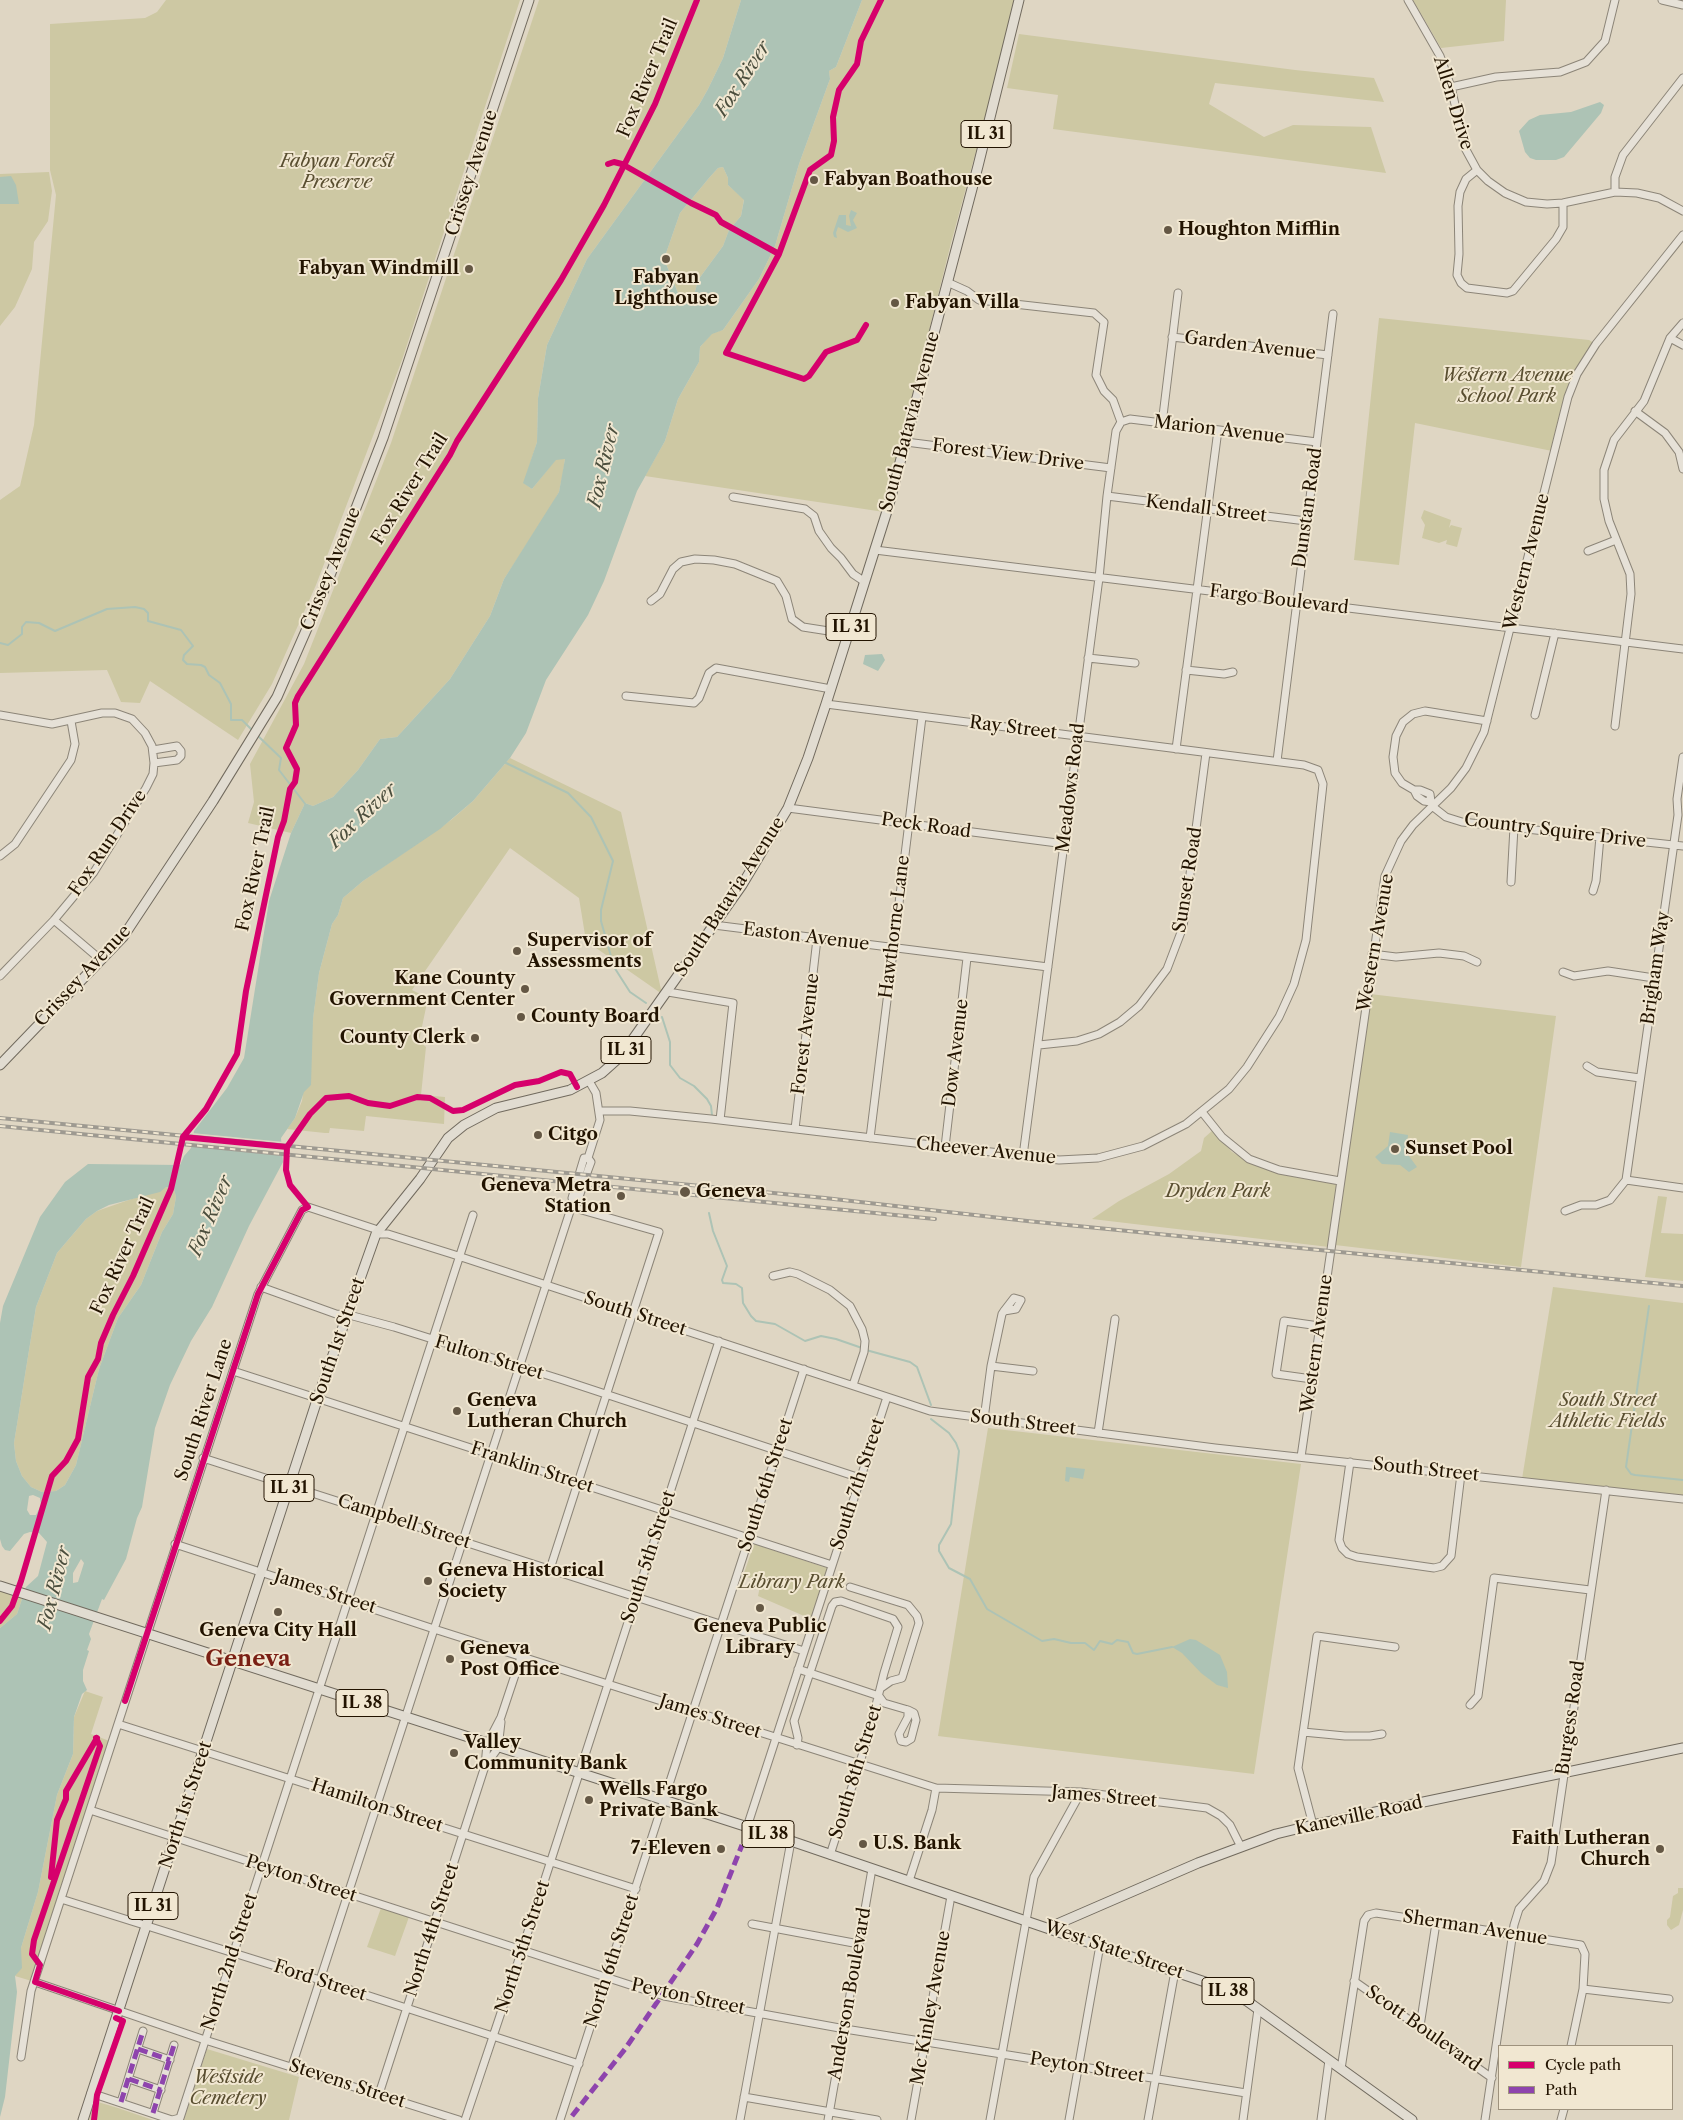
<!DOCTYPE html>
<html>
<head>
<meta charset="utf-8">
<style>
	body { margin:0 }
	#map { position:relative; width:1683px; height:2120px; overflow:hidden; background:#dfd6c3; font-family:"Libre Caslon Text",serif }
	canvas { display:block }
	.legend { position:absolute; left:1498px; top:2045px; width:175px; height:65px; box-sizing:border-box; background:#f1e7d1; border:1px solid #9e927d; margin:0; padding:6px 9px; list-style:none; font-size:15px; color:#221300 }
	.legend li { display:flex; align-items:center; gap:10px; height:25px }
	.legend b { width:25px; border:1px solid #9e927d }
</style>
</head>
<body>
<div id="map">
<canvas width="1683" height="2120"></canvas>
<ul class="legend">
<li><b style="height:6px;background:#d6006c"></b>Cycle path</li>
<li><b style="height:6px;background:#8e44ad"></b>Path</li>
</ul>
</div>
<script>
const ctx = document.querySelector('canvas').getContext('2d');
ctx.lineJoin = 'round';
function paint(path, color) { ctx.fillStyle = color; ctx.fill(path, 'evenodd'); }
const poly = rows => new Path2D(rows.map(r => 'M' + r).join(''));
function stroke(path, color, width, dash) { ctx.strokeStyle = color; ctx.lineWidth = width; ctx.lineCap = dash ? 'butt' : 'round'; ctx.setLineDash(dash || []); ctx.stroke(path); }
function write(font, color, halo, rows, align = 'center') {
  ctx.font = font + ' "Libre Caslon Text",serif'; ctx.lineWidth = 4; ctx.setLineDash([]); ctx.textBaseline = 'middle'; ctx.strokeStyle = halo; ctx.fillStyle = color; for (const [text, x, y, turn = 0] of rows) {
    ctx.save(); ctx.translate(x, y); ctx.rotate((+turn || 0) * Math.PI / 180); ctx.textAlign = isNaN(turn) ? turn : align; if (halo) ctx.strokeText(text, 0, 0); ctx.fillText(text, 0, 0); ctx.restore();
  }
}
const green = poly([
	[166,0,520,0,402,360,316,585,272,684,238,740,150,681,140,703,121,702,107,670,0,673,0,500,20,486,34,425,56,195,50,170,50,24,145,18,157,12],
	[539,0,741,0,723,58,708,89,699,105,587,259,547,345,538,398,537,442,524,483,532,489,556,459,565,459,563,473,559,492,548,512,504,579,490,616,450,679,397,737,380,739,358,770,333,797,313,806,305,803,291,833,248,823,254,802,250,764,304,664,391,443],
	[862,0,1017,0,951,243,884,512,645,476,665,441,678,399,699,362,700,347,712,333,723,330,759,279,775,246,799,164,830,79,829,71,836,67],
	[1413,0,1506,0,1504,41,1441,48],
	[1019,34,1295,70,1374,78,1384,102,1215,83,1209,104,1264,137,1293,125,1371,127,1386,173,1053,129,1058,95,1007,88],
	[723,167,728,178,728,185,744,199,741,216,729,230,723,246,698,280,693,300,683,305,664,259,680,213,709,178,718,168],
	[49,172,52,191,48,221,34,242,32,269,15,307,0,326,0,174],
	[1379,318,1589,340,1594,343,1575,372,1552,451,1415,423,1399,565,1354,560],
	[1424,510,1451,520,1449,528,1451,525,1462,528,1457,547,1446,544,1447,540,1439,543,1422,538,1425,525,1421,518],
	[510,758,621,812,662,994,586,941,579,898,510,848,412,990,428,998,419,1041,426,1047,421,1095,445,1097,444,1124,366,1116,364,1131,330,1128,329,1133,325,1133,287,1129,295,1118,302,1101,319,973,332,924,338,915,343,898,363,881,451,820,473,801],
	[1370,994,1556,1016,1521,1267,1335,1245],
	[1213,1130,1232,1152,1254,1164,1337,1183,1329,1247,1092,1219,1119,1201,1169,1174,1201,1151,1204,1138],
	[166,1187,174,1189,176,1197,173,1214,162,1232,141,1285,118,1318,99,1369,76,1465,65,1485,56,1491,42,1492,31,1487,22,1476,16,1461,14,1443,36,1307,57,1253,86,1219,97,1211],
	[1658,1196,1667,1197,1661,1233,1683,1234,1683,1281,1645,1277],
	[1553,1287,1683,1303,1683,1495,1522,1479],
	[988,1428,1301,1464,1254,1774,938,1736],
	[754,1544,827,1568,811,1619,758,1596,761,1581,743,1576],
	[0,1591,23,1596,17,1614,0,1628],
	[85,1691,103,1697,91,1734,112,1742,35,1982,15,1976,21,1967,21,1948,38,1892,57,1795,73,1754,74,1717],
	[1678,1888,1683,1888,1683,1910,1679,1925,1671,1930,1667,1925,1667,1920,1670,1917,1673,1896,1678,1893],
	[381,1908,409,1917,395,1956,367,1947],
	[207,2049,299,2077,289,2120,184,2120],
	[98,2102,118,2108,153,2120,89,2120,94,2104]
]);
const water = poly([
	[741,0,862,0,836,67,829,71,830,79,799,164,775,246,759,279,723,330,712,334,700,347,699,362,678,399,665,441,637,491,604,581,588,615,546,680,526,733,510,758,473,801,440,829,363,881,343,898,338,915,332,924,319,973,313,1019,311,1085,304,1092,295,1118,281,1138,283,1162,249,1226,212,1307,191,1341,170,1385,155,1428,142,1507,137,1518,126,1559,104,1600,102,1599,89,1634,91,1639,87,1650,89,1651,83,1670,83,1681,87,1690,82,1694,74,1717,73,1754,57,1795,38,1892,21,1948,22,1968,15,1976,17,1992,5,2097,0,2117,0,1628,17,1614,26,1587,38,1576,47,1542,39,1533,30,1532,24,1534,10,1551,5,1550,2,1546,0,1539,0,1323,3,1306,40,1217,65,1182,88,1164,180,1165,184,1156,191,1148,194,1131,227,1088,244,1058,269,901,291,833,305,803,313,806,333,797,358,770,380,739,397,737,450,679,490,616,504,579,559,492,565,459,556,460,532,489,523,483,537,442,538,398,547,345,587,259,699,105,708,89,723,58],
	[723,167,728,178,728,185,744,200,741,216,729,230,723,246,698,280,693,300,683,305,664,259,680,213,709,178,718,168],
	[166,1187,174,1189,176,1197,173,1214,162,1232,141,1285,118,1318,99,1369,76,1465,65,1485,56,1491,42,1492,31,1487,22,1476,16,1461,14,1443,36,1307,57,1253,86,1219,97,1211,109,1205,160,1192],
	[33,1495,40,1498,41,1505,36,1515,30,1515,27,1510,29,1496],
	[81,1559,84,1563,78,1582,73,1583,73,1573],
	[1600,102,1604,105,1601,113,1564,157,1556,160,1536,160,1530,158,1525,152,1519,131,1529,120,1540,115,1571,112],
	[11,176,16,185,19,204,0,204,0,177],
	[851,210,857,213,853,220,857,228,848,232,838,227,836,233,837,238,834,237,833,233,839,215,846,215,846,225,851,226,849,216],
	[882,654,885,660,878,671,863,664,865,655],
	[1390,1132,1408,1135,1406,1152,1417,1167,1409,1172,1400,1165,1382,1164,1375,1157,1388,1146],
	[1066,1467,1085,1469,1083,1479,1070,1477,1069,1482,1065,1481],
	[1190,1639,1196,1640,1220,1655,1227,1672,1228,1688,1217,1685,1201,1673,1182,1653,1172,1647]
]);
const pier = poly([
	[192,1133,284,1142,284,1146,191,1137],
	[190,1139,284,1148,285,1156,189,1146]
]);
const stream = poly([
	[0,643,8,645,22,634,22,627,26,622,39,623,55,631,107,609,135,607,144,609,148,613,148,621,181,630,193,646,184,655,183,660,187,664,201,665,205,667,209,675,220,683,231,704,231,720,242,720,252,730],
	[257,735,281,758,279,770,306,805],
	[504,762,568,793,591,817,613,861,601,910,601,921,614,967,630,992,646,1003],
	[662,1017,670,1042,670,1065,680,1078,694,1086,707,1099,711,1106,712,1115],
	[709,1213,713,1231,727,1266,722,1280,723,1283,736,1284,742,1288,743,1303,751,1316,756,1321,775,1324,805,1341,821,1336,836,1339,862,1348],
	[1649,1306,1626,1467,1631,1474,1635,1475,1683,1480],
	[866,1350,910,1362,917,1367,931,1405],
	[931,1419,949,1433,956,1443,959,1451,951,1524,939,1545,939,1551,949,1568,970,1579,987,1609,1042,1641,1054,1639,1071,1643,1085,1643,1094,1650,1100,1641,1112,1644,1117,1640,1128,1642,1133,1653,1137,1654,1172,1647]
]);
const minor = poly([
	[1408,0,1440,56,1451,87,1465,148,1477,170,1488,181,1505,193,1526,202,1547,204,1563,203,1615,192,1637,193,1659,198,1683,211],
	[1662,0,1683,5],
	[1451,87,1496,77,1560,72,1586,62,1605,41,1615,0],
	[1477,170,1466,179,1460,192,1458,206,1459,254,1457,275,1461,283,1467,288,1507,293,1513,291,1556,239,1563,227,1563,203],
	[1615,192,1615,177,1623,155,1683,78],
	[947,282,967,291,979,300,1094,313,1104,322,1096,375,1104,391,1113,400,1121,422],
	[1172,337,1328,355],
	[1670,338,1683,345],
	[1635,411,1665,433,1679,452,1683,469],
	[1121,422,1130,419,1317,442],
	[1162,424,1178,293],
	[906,442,1111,468],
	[1107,496,1306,521],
	[733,497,805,509,814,516,819,531,831,548,841,558,853,574,865,582],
	[875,550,1683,649],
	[1588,551,1616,540],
	[651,601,660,594,673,569,681,562,695,559,714,560,735,564,777,581,786,596,792,619,803,627,848,634],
	[1088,658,1135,663],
	[1186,670,1224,674,1233,672],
	[626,696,694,703,699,698,709,673,716,668,831,689],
	[0,715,52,724,102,713,115,713,132,719,145,733,152,746,154,763,153,774,146,788,94,872,54,920,0,976],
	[1535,715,1555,633],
	[1615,726,1631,594,1630,574,1609,521,1604,499,1604,470,1614,440,1644,401,1670,338,1683,323],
	[1176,749,1218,430],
	[153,750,177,746,181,751,181,756,177,760,154,763],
	[1277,761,1333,314],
	[1414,790,1420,790,1430,794,1431,802,1424,801,1417,796,1414,790,1402,783,1395,773,1393,757,1396,736,1403,722,1413,714,1425,711,1487,721],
	[1432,806,1446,817,1462,822,1683,846],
	[788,808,1065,844],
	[0,856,15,844,71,760,75,744,71,721],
	[1511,882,1514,827],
	[1593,891,1596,881,1600,837],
	[54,920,101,960],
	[714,925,1048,967],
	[1372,954,1396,957,1439,953,1464,956,1477,962],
	[1563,972,1574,976,1608,971,1654,978],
	[668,992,733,1003,720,1120],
	[1039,1045,1077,1041,1099,1034,1120,1022,1139,1006,1167,969,1183,927,1206,753],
	[1587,1066,1597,1072,1640,1078],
	[600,1111,630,1111,711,1119,1059,1160,1098,1158,1143,1146,1186,1124,1229,1089,1247,1067,1279,1017,1294,984,1306,940,1323,784,1318,770,1304,765,826,704],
	[1202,1112,1222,1137,1249,1159,1279,1170,1340,1181],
	[795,1129,817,939],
	[870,1138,922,717],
	[945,1147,967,958],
	[1023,1156,1099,578,1107,496,1116,431,1121,422],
	[1626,1180,1683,1188],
	[573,1202,578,1200,588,1170,591,1162,588,1158,600,1120,596,1093,589,1081],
	[1565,1211,1581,1205,1596,1205,1610,1200,1626,1180,1678,815,1677,799,1683,757],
	[376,1234,388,1234,452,1254,930,1411,1215,1448,1683,1499],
	[773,1276,790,1272,798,1274,830,1290,850,1306,862,1329,865,1341,864,1352,853,1385],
	[261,1287,336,1314,353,1316,394,1327,563,1380,860,1478],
	[991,1366,1033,1371],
	[233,1371,832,1565],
	[1312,1379,1276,1374,1284,1321,1319,1326],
	[984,1419,991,1366,1002,1314,1004,1311,1014,1298,1021,1300,1016,1309,1004,1311],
	[1098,1433,1115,1319],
	[1301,1457,1385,876,1401,841,1413,825,1451,788,1466,768,1484,732,1568,397,1577,374,1596,344,1683,235],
	[203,1458,804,1651],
	[1350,1462,1339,1540,1342,1548,1348,1554,1357,1557,1434,1568,1442,1566,1451,1556,1461,1474],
	[175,1544,434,1629,936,1788,1081,1792,1207,1808,1221,1816,1230,1825,1241,1847],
	[550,1569,659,1232,571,1207],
	[850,1587,908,1605,917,1616,919,1623,902,1678,891,1681,881,1688],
	[798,1669,879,1696,884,1703,908,1710,908,1717,899,1734,901,1741,906,1742,911,1739,916,1720,914,1713,908,1710],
	[1470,1705,1478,1696,1494,1578,1590,1590],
	[118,1724,636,1889],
	[1303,1732,1345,1736,1370,1736,1382,1734],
	[797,1745,798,1738,794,1721,832,1606,835,1602,841,1601,893,1619,898,1627,884,1673,868,1737,830,1855],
	[485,1766,498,1748,501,1722],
	[90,1810,664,1996,845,2029,1246,2093],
	[1313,1825,1298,1768,1317,1636,1395,1647],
	[747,1827,887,1397],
	[909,1881,932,1810,936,1788],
	[61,1899,320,1980,579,2064],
	[752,1924,859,1944],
	[1354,1981,1492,2078],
	[35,1982,205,2040,459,2120],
	[1583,1989,1669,1999],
	[1420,2026,1436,1923],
	[138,2049,170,2060],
	[21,2057,31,1991,258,1294,302,1210,308,1207,378,1230],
	[292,2066,573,1202,572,1198,584,1158,588,1158],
	[1341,2069,1364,1921,1368,1915,1376,1913,1581,1945,1585,1954,1583,1989,1571,2046],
	[129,2079,161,2090],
	[91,2093,172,2120,180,2118,473,1215],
	[379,2094,485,1766,487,1744,501,1717,521,1657],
	[744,2097,877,2120],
	[121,2102,143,2031],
	[153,2113,174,2045],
	[465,2120,522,1950,719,1341],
	[560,2120,804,1369],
	[740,2120,791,1841],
	[828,2120,872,1869],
	[911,2120,951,1896],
	[990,2120,1034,1877,1081,1792],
	[1069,2120,1100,1945],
	[1148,2120,1175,1971],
	[1243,2120,1258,2009],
	[1321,2120,1329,2060],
	[1485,2120,1514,1925,1519,1909,1544,1881,1551,1863,1606,1490],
	[1561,2120,1564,2109]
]);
const major = poly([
	[0,1065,123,937,213,801,277,697,329,578,383,438,529,0],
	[0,1586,791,1841,1211,1984,1247,2001,1412,2120],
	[1048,1928,1198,1863,1276,1834,1313,1825,1683,1748],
	[83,2120,318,1397,376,1234,420,1179,448,1138,464,1125,496,1108,570,1090,602,1073,621,1056,742,885,788,808,808,758,826,704,888,508,978,166,1019,0]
]);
const rail = poly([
	[0,1118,825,1198,1027,1221,1683,1286],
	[0,1126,935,1219]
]);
const quiet = poly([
	[138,2049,170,2060],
	[129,2079,161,2090],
	[121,2102,143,2031],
	[153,2113,174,2045],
	[572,2116,625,2049,697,1944,717,1908,742,1845]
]);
const cycleway = poly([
	[608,164,614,162,622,164,691,203,716,215,721,222,779,254],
	[866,325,857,340,826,352,809,376,804,379,726,353,779,254,810,170,831,155,834,141,833,117,839,90,857,64,861,41,881,0],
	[183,1137,287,1147],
	[0,1621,12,1606,21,1581,52,1476,66,1461,78,1439,88,1377,98,1359,101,1343,113,1315,133,1276,171,1189,183,1137,206,1109,237,1054,246,991,278,837,284,821,290,789,295,782,297,769,286,748,296,725,295,703,298,696,450,455,457,441,561,280,604,205,655,104,697,0],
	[125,1701,258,1294,302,1210,308,1207,290,1185,286,1170,287,1147,310,1114,326,1098,349,1096,368,1103,390,1106,417,1097,430,1098,453,1111,463,1110,515,1085,539,1081,561,1072,570,1074,577,1087],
	[96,1738,100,1746,34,1940,32,1954,40,1965,35,1982,119,2011],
	[51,1877,57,1820,66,1799,66,1791,97,1738],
	[94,2120,97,2095,123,2021,116,2018]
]);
const markers = [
	[814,180,5,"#645744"],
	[1168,230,5,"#645744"],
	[666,259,5,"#645744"],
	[469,269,5,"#645744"],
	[895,303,5,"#645744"],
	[517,951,5,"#645744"],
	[525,989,5,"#645744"],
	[521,1017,5,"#645744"],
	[475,1038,5,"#645744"],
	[538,1135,5,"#645744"],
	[1395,1149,5,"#645744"],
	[685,1192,6,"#645744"],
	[621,1196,5,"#645744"],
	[457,1411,5,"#645744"],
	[428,1581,5,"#645744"],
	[760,1608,5,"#645744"],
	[278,1612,5,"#645744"],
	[450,1659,5,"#645744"],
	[454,1753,5,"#645744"],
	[589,1800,5,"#645744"],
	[863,1844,5,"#645744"],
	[721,1849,5,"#645744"],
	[1660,1849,5,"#645744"]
];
const shields = [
	[986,134,50],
	[851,627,50],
	[626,1050,50],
	[289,1488,50],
	[362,1703,52],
	[768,1834,52],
	[153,1906,50],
	[1228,1991,52]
];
const shieldNames = [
	["IL 31",986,134],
	["IL 31",851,627],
	["IL 31",626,1050],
	["IL 31",289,1488],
	["IL 38",362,1703],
	["IL 38",768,1834],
	["IL 31",153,1906],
	["IL 38",1228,1991]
];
const streetNames = [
	["Fox River Trail",648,78,-67],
	["Allen Drive",1453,103,73],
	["Crissey Avenue",472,173,-72],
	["Garden Avenue",1250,346,7],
	["South Batavia Avenue",910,422,-75],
	["Marion Avenue",1219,430,7],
	["Forest View Drive",1008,455,7],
	["Fox River Trail",410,489,-58],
	["Dunstan Road",1308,508,-82],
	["Kendall Street",1206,509,7],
	["Western Avenue",1527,562,-76],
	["Crissey Avenue",331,569,-68],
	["Fargo Boulevard",1279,600,7],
	["Ray Street",1013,728,7],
	["Meadows Road",1071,788,-83],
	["Peck Road",926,826,8],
	["Country Squire Drive",1555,831,7],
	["Fox Run Drive",108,843,-56],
	["Fox River Trail",256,869,-78],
	["Sunset Road",1188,880,-81],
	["South Batavia Avenue",730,897,-57],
	["Hawthorne Lane",895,927,-83],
	["Easton Avenue",806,937,7],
	["Western Avenue",1376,943,-80],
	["Brigham Way",1656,968,-82],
	["Crissey Avenue",83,976,-47],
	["Forest Avenue",806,1034,-83],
	["Dow Avenue",956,1053,-83],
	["Cheever Avenue",986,1151,6],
	["Fox River Trail",123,1256,-65],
	["South Street",635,1314,18],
	["South 1st Street",338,1341,-71],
	["Western Avenue",1317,1344,-82],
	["Fulton Street",489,1358,17],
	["South River Lane",204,1410,-72],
	["South Street",1023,1423,7],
	["Franklin Street",532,1468,18],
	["South Street",1426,1470,6],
	["South 7th Street",858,1484,-72],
	["South 6th Street",766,1485,-72],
	["Campbell Street",404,1522,18],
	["South 5th Street",649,1557,-72],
	["James Street",325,1592,18],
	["James Street",710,1717,18],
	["Burgess Road",1571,1718,-82],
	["South 8th Street",856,1772,-73],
	["James Street",1104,1797,5],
	["North 1st Street",186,1805,-72],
	["Hamilton Street",377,1806,18],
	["Kaneville Road",1359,1816,-12],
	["Peyton Street",301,1879,18],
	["Sherman Avenue",1475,1928,9],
	["North 4th Street",432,1930,-72],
	["North 5th Street",523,1947,-72],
	["West State Street",1114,1950,19],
	["North 6th Street",612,1961,-72],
	["North 2nd Street",230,1962,-72],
	["Ford Street",320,1981,18],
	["Anderson Boulevard",850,1994,-80],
	["Peyton Street",688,1997,12],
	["Mc Kinley Avenue",931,2008,-80],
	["Scott Boulevard",1423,2029,35],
	["Peyton Street",1087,2068,9],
	["Stevens Street",347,2084,18]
];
const parkNames = [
	["Fabyan Forest",337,162],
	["Preserve",337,183],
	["Western Avenue",1507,376],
	["School Park",1507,397],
	["Dryden Park",1218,1192],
	["South Street",1608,1401],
	["Athletic Fields",1608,1422],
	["Library Park",792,1583],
	["Westside",228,2078],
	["Cemetery",228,2099]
];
const poiNames = [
	["Fabyan Boathouse",824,180],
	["Houghton Mifflin",1178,230],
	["Fabyan Windmill",459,269,"right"],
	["Fabyan",666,278,"center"],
	["Lighthouse",666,299,"center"],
	["Fabyan Villa",905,303],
	["Supervisor of",527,941],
	["Assessments",527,962],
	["Kane County",515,979,"right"],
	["Government Center",515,1000,"right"],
	["County Board",531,1017],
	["County Clerk",465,1038,"right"],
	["Citgo",548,1135],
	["Sunset Pool",1405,1149],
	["Geneva Metra",611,1186,"right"],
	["Station",611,1207,"right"],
	["Geneva",696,1192],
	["Geneva",467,1401],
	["Lutheran Church",467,1422],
	["Geneva Historical",438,1571],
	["Society",438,1592],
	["Geneva Public",760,1627,"center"],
	["Library",760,1648,"center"],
	["Geneva City Hall",278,1631,"center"],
	["Geneva",460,1649],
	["Post Office",460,1670],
	["Valley",464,1743],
	["Community Bank",464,1764],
	["Wells Fargo",599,1790],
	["Private Bank",599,1811],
	["Faith Lutheran",1650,1839,"right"],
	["Church",1650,1860,"right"],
	["U.S. Bank",873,1844],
	["7-Eleven",711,1849,"right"]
];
const waterNames = [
	["Fox River",743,79,-57],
	["Fox River",604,466,-77],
	["Fox River",363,816,-43],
	["Fox River",211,1216,-67],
	["Fox River",55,1588,-76]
];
const districtNames = [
	["Geneva",248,1660]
];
paint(green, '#cdc8a3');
paint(water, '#adc3b5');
paint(pier, '#dfd6c3');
stroke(stream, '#adc3b5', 2);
stroke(minor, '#8c8578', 9);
stroke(major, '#716a5e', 11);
stroke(minor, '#e6e1d7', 7);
stroke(major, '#e1dcd1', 9);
stroke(rail, '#9e9a91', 4);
stroke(rail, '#f1e7d1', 2, [5.5]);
stroke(quiet, '#8e44ad', 5, [10, 5]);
stroke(cycleway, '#d6006c', 6);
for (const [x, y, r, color] of markers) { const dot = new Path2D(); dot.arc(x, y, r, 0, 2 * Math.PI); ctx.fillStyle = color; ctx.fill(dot); stroke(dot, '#f1e7d1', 2); }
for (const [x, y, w] of shields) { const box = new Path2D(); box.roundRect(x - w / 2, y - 13.5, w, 27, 4); ctx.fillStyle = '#f1e7d1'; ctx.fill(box); stroke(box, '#221300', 1); }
write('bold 16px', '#221300', null, shieldNames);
write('18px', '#221300', '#f1e7d1', streetNames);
write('italic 18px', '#594e30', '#f1e7d1', parkNames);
write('bold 18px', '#221300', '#f1e7d1', poiNames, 'left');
write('italic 19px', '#4b4e3d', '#f1e7d1', waterNames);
write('bold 22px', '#7a1f14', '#f1e7d1', districtNames);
</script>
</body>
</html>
